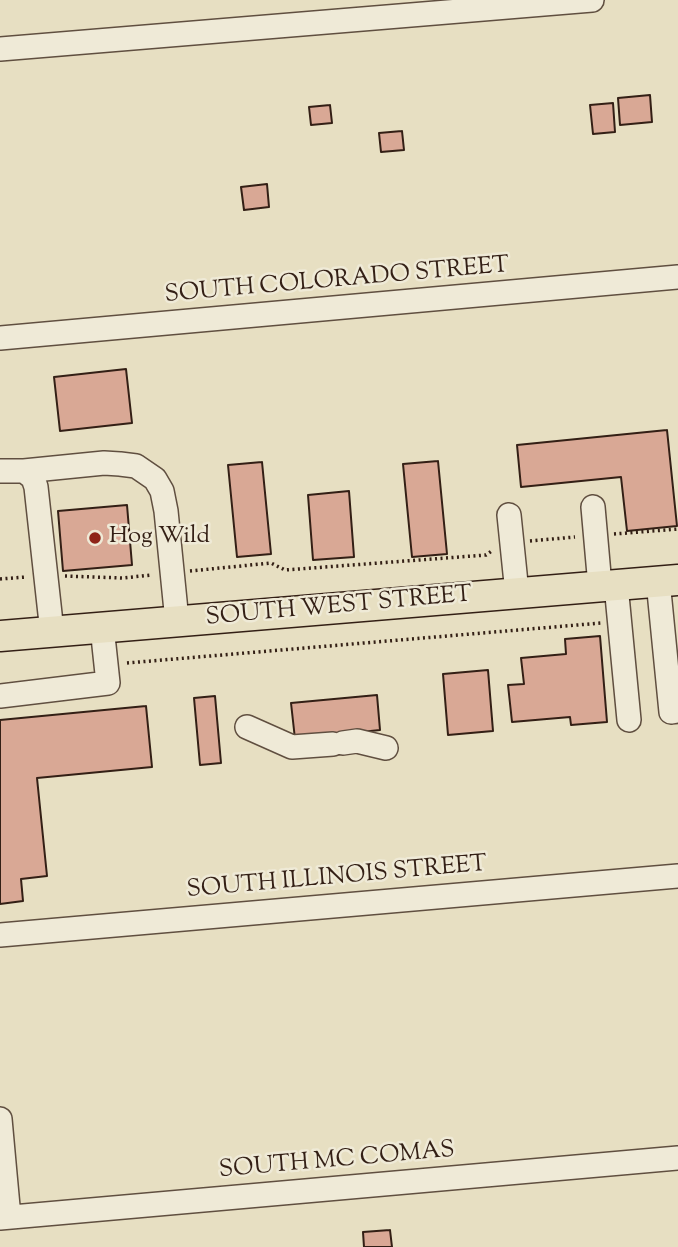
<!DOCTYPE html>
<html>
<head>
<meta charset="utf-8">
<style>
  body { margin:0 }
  canvas { display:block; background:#e7dfc2 }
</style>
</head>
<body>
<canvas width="678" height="1247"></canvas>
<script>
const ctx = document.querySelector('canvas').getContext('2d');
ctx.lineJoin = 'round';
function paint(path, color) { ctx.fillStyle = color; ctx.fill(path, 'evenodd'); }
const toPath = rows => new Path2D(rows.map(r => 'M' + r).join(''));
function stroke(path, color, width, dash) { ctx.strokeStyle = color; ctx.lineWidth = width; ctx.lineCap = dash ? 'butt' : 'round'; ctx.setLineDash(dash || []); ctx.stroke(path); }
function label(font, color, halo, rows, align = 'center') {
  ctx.font = font + ' "Sorts Mill Goudy",serif'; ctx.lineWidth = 5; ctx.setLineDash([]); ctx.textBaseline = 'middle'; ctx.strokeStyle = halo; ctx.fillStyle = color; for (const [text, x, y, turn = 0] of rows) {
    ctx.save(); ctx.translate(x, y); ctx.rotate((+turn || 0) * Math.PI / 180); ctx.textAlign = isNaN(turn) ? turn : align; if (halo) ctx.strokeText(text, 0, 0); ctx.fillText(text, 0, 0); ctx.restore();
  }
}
const building = toPath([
  [650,95,652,122,620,125,618,98,650,95],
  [613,103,615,132,593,134,590,105,613,103],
  [330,105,332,123,311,125,309,107,330,105],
  [402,131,404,150,381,152,379,133,402,131],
  [267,184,269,207,244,210,241,187,267,184],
  [126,369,132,423,60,431,54,377,126,369],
  [667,430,677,526,627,531,621,477,521,487,517,445,667,430],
  [438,461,447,554,412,557,403,464,438,461],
  [262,462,271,554,237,557,228,465,262,462],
  [349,491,354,557,313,560,308,495,349,491],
  [127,505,132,565,63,571,58,511,127,505],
  [600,636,607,722,571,725,570,717,512,722,508,685,524,684,521,658,566,654,565,639,600,636],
  [488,670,493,731,448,735,443,674,488,670],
  [377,695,380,730,295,739,291,703,377,695],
  [215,696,221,763,200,765,194,698,215,696],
  [146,706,152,767,37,778,47,876,21,879,23,901,0,904,0,720,146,706],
  [390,1230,392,1247,364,1247,363,1232,390,1230]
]);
const path = toPath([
  [614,534,678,529],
  [530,541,575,537],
  [190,571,271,563,285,570,486,555,493,550],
  [65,576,123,578,151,575],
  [0,579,26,577],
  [127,663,601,623]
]);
const minor = toPath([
  [0,49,592,0],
  [0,338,678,277],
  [0,471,24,471,33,478,36,487,52,632],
  [24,471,104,463,120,464,136,466,155,479,162,491,166,511,177,621],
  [593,507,600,586],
  [509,515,517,593],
  [658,581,671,712,678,711],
  [616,585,629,720],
  [0,696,108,683,102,627],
  [247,727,292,747,333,744],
  [343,743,357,741,386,748],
  [0,935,678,876],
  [0,1119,5,1174,0,1175],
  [5,1174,9,1217],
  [0,1218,678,1158]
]);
const major = toPath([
  [0,636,678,580]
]);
const markers = [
  [95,538,7,"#8f2418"]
];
const streetNames = [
  ["SOUTH COLORADO STREET",337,282,-5],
  ["SOUTH WEST STREET",339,608,-5],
  ["SOUTH ILLINOIS STREET",337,879,-5],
  ["SOUTH MC COMAS",337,1162,-5]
];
const poiNames = [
  ["Hog Wild",109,538]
];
paint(building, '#d9a895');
stroke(building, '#331f15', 2);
stroke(minor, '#604f40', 26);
stroke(major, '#331f15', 33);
stroke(path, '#331f15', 3.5, [2, 3.5]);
stroke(minor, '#efead7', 23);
stroke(major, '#e7dfc2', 30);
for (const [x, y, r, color] of markers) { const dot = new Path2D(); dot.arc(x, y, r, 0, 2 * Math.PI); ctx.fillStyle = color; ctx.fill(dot); stroke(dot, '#efead7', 2.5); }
label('24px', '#331f15', '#efead7', streetNames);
label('24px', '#331f15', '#efead7', poiNames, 'left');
</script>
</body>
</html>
